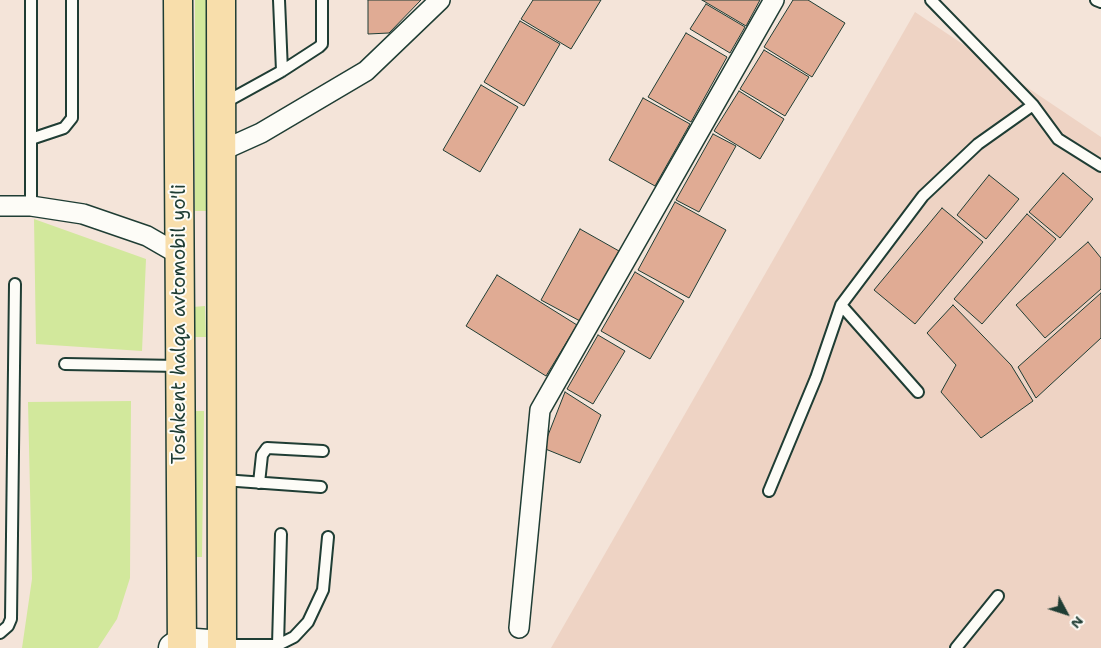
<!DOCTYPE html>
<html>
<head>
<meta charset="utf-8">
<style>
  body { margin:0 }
  #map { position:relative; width:1101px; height:648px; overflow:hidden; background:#f4e4d9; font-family:"Shantell Sans",sans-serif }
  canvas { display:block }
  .north { position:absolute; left:1041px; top:588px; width:50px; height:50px; -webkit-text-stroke:4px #fdfcf7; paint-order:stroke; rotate:130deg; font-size:14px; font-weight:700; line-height:20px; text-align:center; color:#1f3d34 }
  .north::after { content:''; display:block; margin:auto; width:18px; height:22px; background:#1f3d34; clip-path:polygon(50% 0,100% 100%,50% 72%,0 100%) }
</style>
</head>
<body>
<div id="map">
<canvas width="1101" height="648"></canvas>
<div class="north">N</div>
</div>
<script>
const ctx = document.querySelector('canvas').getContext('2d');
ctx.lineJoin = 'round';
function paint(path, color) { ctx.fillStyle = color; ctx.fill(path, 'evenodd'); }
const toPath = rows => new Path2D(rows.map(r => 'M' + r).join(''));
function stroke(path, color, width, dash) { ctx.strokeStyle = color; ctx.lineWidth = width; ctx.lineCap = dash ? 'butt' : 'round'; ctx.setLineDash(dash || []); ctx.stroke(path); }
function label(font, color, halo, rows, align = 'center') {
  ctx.font = font + ' "Shantell Sans",sans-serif'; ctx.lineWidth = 4; ctx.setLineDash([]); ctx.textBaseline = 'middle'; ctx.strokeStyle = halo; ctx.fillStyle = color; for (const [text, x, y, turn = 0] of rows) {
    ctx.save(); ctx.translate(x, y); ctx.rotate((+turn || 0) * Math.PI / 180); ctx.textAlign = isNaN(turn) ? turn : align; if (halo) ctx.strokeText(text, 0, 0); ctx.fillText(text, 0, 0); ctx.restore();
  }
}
const built = toPath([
  [915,12,1101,137,1101,648,551,648]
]);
const green = toPath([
  [195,0,207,0,208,211,195,211],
  [34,219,146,259,142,351,36,344],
  [205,306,206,337,193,337,193,307],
  [131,401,130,578,117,619,98,648,22,648,32,579,28,402],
  [191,411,204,411,202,557,189,557]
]);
const building = toPath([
  [368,0,421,0,389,33,368,34,368,0],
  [533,0,601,0,571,49,521,19,533,0],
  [702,0,760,0,746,26,702,0],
  [793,0,808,0,845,23,812,77,764,47,793,0],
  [706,4,745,27,730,53,690,29,706,4],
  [520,21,560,44,524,106,484,82,520,21],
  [686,33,727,57,691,122,648,97,686,33],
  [764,50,809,77,785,116,740,89,764,50],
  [481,85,518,107,480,172,443,150,481,85],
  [739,91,784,119,760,159,714,131,739,91],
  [643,98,690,124,655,186,609,160,643,98],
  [713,134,736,146,699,212,676,200,713,134],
  [1063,173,1093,199,1060,238,1029,212,1063,173],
  [989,175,1019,199,986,239,957,215,989,175],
  [675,202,726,230,689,298,638,270,675,202],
  [942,208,983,242,915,324,874,290,942,208],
  [1027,214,1056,239,982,324,954,299,1027,214],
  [580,229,619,251,580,321,541,300,580,229],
  [1088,242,1101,258,1101,289,1045,338,1016,305,1088,242],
  [635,272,684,301,650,359,601,331,635,272],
  [497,275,577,325,546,376,466,326,497,275],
  [1101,293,1101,338,1036,398,1018,367,1101,293],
  [953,305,1011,365,1033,401,981,438,941,392,956,365,927,333,953,305],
  [598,335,625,351,593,404,567,389,598,335],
  [565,392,601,415,580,463,543,448,565,392]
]);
const lane = toPath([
  [31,0,31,206],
  [279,0,282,71],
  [931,0,1033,105,1058,139,1101,166],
  [1096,0,1101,2],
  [224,103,282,71,319,47,322,44,322,0],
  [31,139,64,128,72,118,72,0],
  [841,305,918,392],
  [65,364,179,366],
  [223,480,321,487],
  [259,483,262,455,267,448,323,451],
  [769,491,816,378,841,305,923,196,978,144,1033,105],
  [0,633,8,626,11,619,15,284],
  [223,645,278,645,281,534],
  [278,645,294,637,308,622,323,590,328,537],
  [956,648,998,596]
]);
const street = toPath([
  [221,151,261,133,366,71,440,0],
  [0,206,31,206,83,214,147,236,180,255],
  [519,628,540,410,774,0]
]);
const secondary = toPath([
  [173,648,182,642,222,645]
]);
const highway = toPath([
  [178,0,182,648],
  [221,0,222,648]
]);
const streetNames = [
  ["Toshkent halqa avtomobil yo'li",180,324,-90]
];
paint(built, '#eed3c4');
paint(green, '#d2e89c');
paint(building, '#e0ab94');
stroke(building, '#1f3d34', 1);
stroke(lane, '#1f3d34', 14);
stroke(street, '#1f3d34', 22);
stroke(secondary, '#1f3d34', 31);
stroke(highway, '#1f3d34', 31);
stroke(lane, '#fdfcf7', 10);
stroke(street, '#fdfcf7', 19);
stroke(secondary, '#fdfcf7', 28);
stroke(highway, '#f8deab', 28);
label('19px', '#1f3d34', '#fdfcf7', streetNames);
</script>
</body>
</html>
